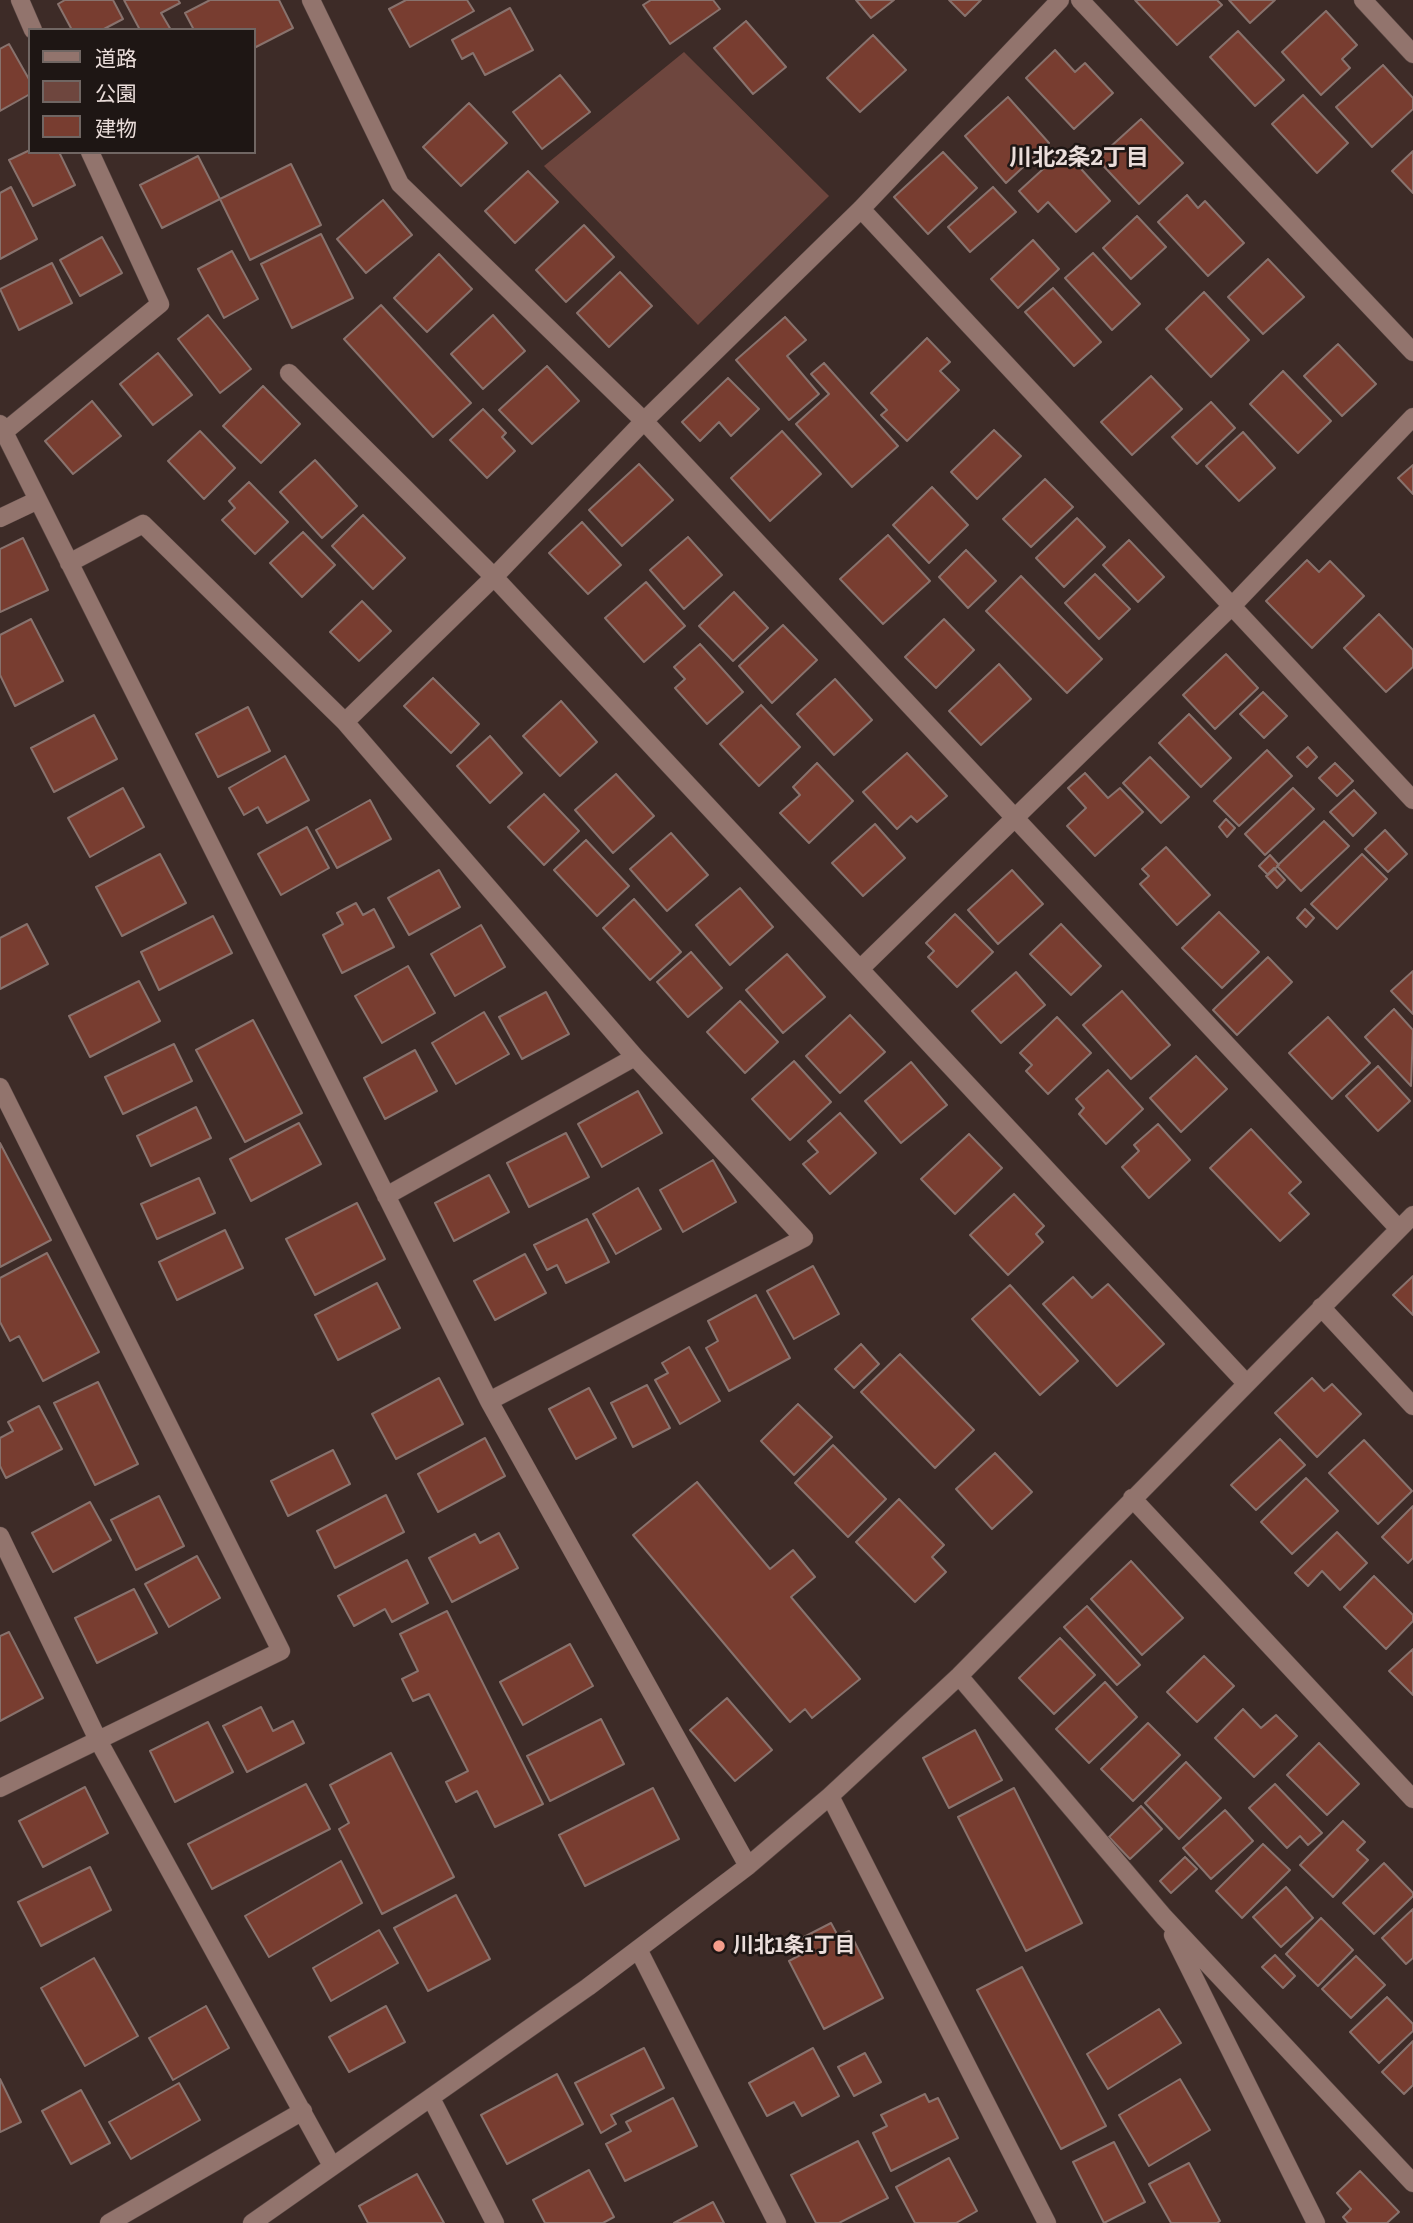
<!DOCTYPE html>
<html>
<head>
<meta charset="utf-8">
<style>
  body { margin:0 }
  #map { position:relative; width:1413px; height:2223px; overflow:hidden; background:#3d2b27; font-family:Literata,"Noto Sans JP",serif }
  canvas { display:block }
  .legend { position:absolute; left:28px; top:28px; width:228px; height:126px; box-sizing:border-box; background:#1e1614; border:2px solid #706663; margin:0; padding:9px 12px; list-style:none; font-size:21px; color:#eaddda }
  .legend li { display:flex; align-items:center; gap:14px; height:35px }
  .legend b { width:35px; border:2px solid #706663 }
</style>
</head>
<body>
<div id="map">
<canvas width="1413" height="2223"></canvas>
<ul class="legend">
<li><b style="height:9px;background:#92746d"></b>道路</li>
<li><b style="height:19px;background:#6e463e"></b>公園</li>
<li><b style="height:19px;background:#783d30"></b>建物</li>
</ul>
</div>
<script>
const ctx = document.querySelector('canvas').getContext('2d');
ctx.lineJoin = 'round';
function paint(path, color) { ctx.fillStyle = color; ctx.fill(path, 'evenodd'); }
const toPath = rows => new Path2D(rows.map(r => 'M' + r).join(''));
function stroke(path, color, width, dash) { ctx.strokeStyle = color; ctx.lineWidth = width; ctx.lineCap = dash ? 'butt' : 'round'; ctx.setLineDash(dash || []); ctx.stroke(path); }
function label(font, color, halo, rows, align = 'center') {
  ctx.font = font + ' Literata,"Noto Sans JP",serif'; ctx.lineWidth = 5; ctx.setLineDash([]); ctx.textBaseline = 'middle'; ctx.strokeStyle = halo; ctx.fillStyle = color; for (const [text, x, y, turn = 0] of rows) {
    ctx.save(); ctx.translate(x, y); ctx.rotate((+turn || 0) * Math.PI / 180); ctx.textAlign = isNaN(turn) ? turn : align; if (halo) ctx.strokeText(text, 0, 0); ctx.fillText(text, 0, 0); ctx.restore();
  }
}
const green = toPath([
  [684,52,829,196,698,325,544,166]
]);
const building = toPath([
  [65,0,113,0,123,19,102,30,72,30,58,4,65,0],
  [124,0,178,0,180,3,161,13,171,30,140,30,124,0],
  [210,0,279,0,293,28,254,48,254,30,194,30,185,13,210,0],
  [406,0,467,0,474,11,410,47,389,9,406,0],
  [651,0,713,0,720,9,670,44,643,5,651,0],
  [856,0,894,0,871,18,856,0],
  [949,0,981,0,965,16,949,0],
  [1135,0,1217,0,1222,5,1177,45,1135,0],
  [1229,0,1275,0,1250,23,1229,0],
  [510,8,533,50,485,75,473,53,462,59,452,40,510,8],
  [1326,11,1357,45,1342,59,1350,68,1321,95,1282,52,1326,11],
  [746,21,786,67,753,94,714,48,746,21],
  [1238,31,1284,80,1255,106,1210,57,1238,31],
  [873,35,906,70,860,112,827,78,873,35],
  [9,44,30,81,30,94,0,111,0,49,9,44],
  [1055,50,1075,72,1085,63,1113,93,1074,129,1026,78,1055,50],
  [1383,65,1413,98,1413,109,1372,147,1336,107,1383,65],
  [560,75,590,112,542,149,513,112,560,75],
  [1303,95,1348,143,1317,173,1272,124,1303,95],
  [1008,97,1049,143,1006,183,965,136,1008,97],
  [469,103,507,143,461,186,423,147,469,103],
  [1141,119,1183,163,1139,204,1097,159,1141,119],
  [30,150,30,152,59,152,75,185,33,206,9,160,30,150],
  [1064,150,1110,201,1076,232,1048,202,1038,212,1019,191,1064,150],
  [1413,151,1413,193,1392,171,1413,151],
  [943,152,977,188,928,234,894,197,943,152],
  [198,156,220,199,162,228,140,185,198,156],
  [291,164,321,225,250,260,220,199,291,164],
  [528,171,558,202,515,243,485,211,528,171],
  [11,187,37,239,0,259,0,193,11,187],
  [993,187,1016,212,970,252,948,227,993,187],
  [1187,195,1198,208,1205,201,1244,243,1208,276,1158,222,1187,195],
  [383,200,412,235,366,273,337,239,383,200],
  [1137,216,1166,247,1131,279,1103,248,1137,216],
  [584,225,614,257,566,302,536,270,584,225],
  [321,234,353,298,292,328,261,264,321,234],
  [102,237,122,273,80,296,60,260,102,237],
  [1033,240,1059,269,1018,308,991,279,1033,240],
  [232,251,258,299,224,318,198,269,232,251],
  [1093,253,1140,304,1112,330,1065,278,1093,253],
  [439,254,472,289,427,332,394,298,439,254],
  [1268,259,1304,297,1263,334,1228,297,1268,259],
  [52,263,72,303,19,330,0,289,52,263],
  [620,272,652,306,609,347,577,313,620,272],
  [1053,288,1101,342,1074,366,1025,312,1053,288],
  [1204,292,1249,340,1211,377,1166,329,1204,292],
  [381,305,471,403,433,437,344,339,381,305],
  [208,315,251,369,220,393,178,339,208,315],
  [493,315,525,351,483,389,451,354,493,315],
  [785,317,806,340,787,356,819,394,789,420,736,360,785,317],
  [927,338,950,362,940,371,959,390,907,441,881,415,887,410,871,393,927,338],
  [1338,344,1376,384,1342,416,1304,376,1338,344],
  [158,353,192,395,153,425,120,384,158,353],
  [824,363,898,446,852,487,796,424,829,394,811,374,824,363],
  [547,366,579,401,532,444,499,410,547,366],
  [1283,371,1331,421,1298,453,1250,404,1283,371],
  [1151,376,1182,409,1132,455,1101,422,1151,376],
  [728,378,759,409,731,436,719,422,700,441,682,422,728,378],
  [263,386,300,424,261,463,223,426,263,386],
  [92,401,121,436,73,474,45,441,92,401],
  [1211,402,1235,428,1197,464,1172,437,1211,402],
  [483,409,506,433,502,437,515,451,487,478,450,440,483,409],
  [994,430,1021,456,977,499,951,472,994,430],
  [200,431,235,468,204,499,168,461,200,431],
  [782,431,821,474,770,521,731,478,782,431],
  [1243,432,1275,468,1239,501,1206,466,1243,432],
  [315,460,357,506,322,538,280,492,315,460],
  [639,464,673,500,622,546,589,510,639,464],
  [1413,465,1413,494,1398,478,1413,465],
  [1045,479,1073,507,1031,547,1003,519,1045,479],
  [249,482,288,522,255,554,222,520,235,508,229,501,249,482],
  [932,487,968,525,929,563,893,525,932,487],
  [363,515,405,558,373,589,332,546,363,515],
  [1077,518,1105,547,1064,587,1036,558,1077,518],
  [582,522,621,565,588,594,549,553,582,522],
  [303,532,335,565,302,597,270,563,303,532],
  [888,535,930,581,883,624,840,579,888,535],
  [688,537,722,575,684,609,650,570,688,537],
  [23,538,48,590,0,612,0,549,23,538],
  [1129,540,1164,577,1138,602,1103,565,1129,540],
  [966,550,996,581,968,608,939,577,966,550],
  [1307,560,1319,572,1330,561,1364,596,1312,648,1266,601,1307,560],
  [1095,574,1130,609,1099,639,1065,603,1095,574],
  [1021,576,1102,659,1067,693,986,611,1021,576],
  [646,582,685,626,644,662,605,618,646,582],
  [734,592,768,628,733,661,699,626,734,592],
  [362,601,391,631,359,661,330,632,362,601],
  [1379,614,1413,650,1413,667,1386,692,1344,648,1379,614],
  [31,619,63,681,15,706,0,675,0,635,31,619],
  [944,619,974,650,936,688,905,657,944,619],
  [783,625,817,660,772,703,739,666,783,625],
  [700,644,743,692,707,724,675,688,685,679,674,667,700,644],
  [1226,654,1258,688,1215,729,1183,695,1226,654],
  [999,664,1031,699,981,745,949,711,999,664],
  [433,678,479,724,451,753,404,706,433,678],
  [835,679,872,720,834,755,797,714,835,679],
  [1263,692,1287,716,1264,738,1240,714,1263,692],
  [561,701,597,742,560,776,523,736,561,701],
  [761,705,800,747,759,786,720,744,761,705],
  [248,707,270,751,218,777,196,734,248,707],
  [1189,714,1231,758,1201,787,1159,743,1189,714],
  [94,715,117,759,54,792,31,748,94,715],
  [490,736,522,773,490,803,457,766,490,736],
  [1308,747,1317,757,1307,767,1297,757,1308,747],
  [1267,750,1292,776,1239,826,1214,801,1267,750],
  [907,753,947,796,917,822,911,816,897,829,863,792,907,753],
  [285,756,309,800,267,823,258,807,244,815,229,788,285,756],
  [1150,757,1189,797,1161,823,1123,783,1150,757],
  [817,763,853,801,809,843,780,813,800,795,793,787,817,763],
  [1335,763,1353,781,1337,796,1319,778,1335,763],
  [1085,773,1108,798,1120,788,1143,812,1095,856,1067,826,1086,808,1068,788,1085,773],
  [616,774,654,816,613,853,575,810,616,774],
  [123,788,144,827,90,857,68,818,123,788],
  [1293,788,1314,809,1265,855,1245,834,1293,788],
  [1354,790,1376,813,1353,836,1330,812,1354,790],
  [544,794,579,831,544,865,508,827,544,794],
  [370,800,391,839,337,868,316,830,370,800],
  [1226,819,1235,828,1227,837,1219,827,1226,819],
  [1324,821,1349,846,1301,891,1277,866,1324,821],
  [875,824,905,858,863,896,832,863,875,824],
  [307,827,329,868,281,895,258,854,307,827],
  [1385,830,1407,854,1388,872,1365,849,1385,830],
  [671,833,708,875,667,911,630,869,671,833],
  [586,840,629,886,597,916,554,870,586,840],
  [1166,847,1210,895,1177,925,1140,884,1149,876,1142,869,1166,847],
  [160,854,186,903,122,936,96,887,160,854],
  [1362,854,1387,879,1337,929,1311,904,1362,854],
  [1270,855,1279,865,1268,875,1259,866,1270,855],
  [1274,868,1285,880,1277,888,1266,876,1274,868],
  [439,870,460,907,409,935,388,898,439,870],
  [1012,870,1043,904,998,944,968,910,1012,870],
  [740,888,773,927,730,965,696,925,740,888],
  [634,899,681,952,650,980,603,928,634,899],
  [356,903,363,915,374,909,394,947,342,973,323,935,343,924,337,913,356,903],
  [1305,909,1314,918,1306,927,1297,918,1305,909],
  [1219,912,1259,952,1222,988,1182,948,1219,912],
  [955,914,993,952,957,987,928,957,934,951,926,943,955,914],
  [213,916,232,953,159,990,141,952,213,916],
  [27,924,48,964,0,989,0,938,27,924],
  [1061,924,1101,966,1071,995,1030,954,1061,924],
  [481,925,505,967,455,996,431,954,481,925],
  [691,952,722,988,688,1017,657,982,691,952],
  [787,954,825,997,783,1033,746,990,787,954],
  [1268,957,1292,982,1237,1035,1213,1010,1268,957],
  [408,966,435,1013,382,1043,355,996,408,966],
  [1413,971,1413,1014,1391,991,1413,971],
  [1016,972,1045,1005,1001,1043,972,1011,1016,972],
  [139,981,160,1021,90,1057,69,1016,139,981],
  [1122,991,1170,1045,1131,1079,1083,1025,1122,991],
  [546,992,569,1034,522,1059,499,1017,546,992],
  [740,1001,778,1042,745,1073,707,1032,740,1001],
  [1394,1009,1413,1030,1411,1086,1365,1037,1394,1009],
  [484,1012,509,1054,456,1084,432,1043,484,1012],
  [850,1015,885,1052,840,1093,806,1056,850,1015],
  [1057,1017,1091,1053,1048,1094,1026,1071,1032,1065,1020,1053,1057,1017],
  [1328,1017,1370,1063,1332,1099,1289,1053,1328,1017],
  [253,1020,302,1113,245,1142,196,1050,253,1020],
  [174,1044,192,1081,123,1114,105,1077,174,1044],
  [415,1050,437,1091,385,1119,364,1078,415,1050],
  [1196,1056,1227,1089,1181,1132,1150,1098,1196,1056],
  [794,1061,831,1102,790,1140,752,1099,794,1061],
  [911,1062,947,1105,901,1143,865,1101,911,1062],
  [1378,1066,1410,1101,1378,1131,1346,1096,1378,1066],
  [1108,1070,1143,1109,1106,1144,1079,1114,1084,1108,1076,1099,1108,1070],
  [638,1091,662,1133,602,1167,578,1124,638,1091],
  [196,1107,211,1138,151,1166,137,1136,196,1107],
  [840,1113,876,1153,830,1194,803,1164,818,1152,808,1141,840,1113],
  [299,1123,321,1164,251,1201,230,1159,299,1123],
  [1158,1124,1190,1160,1149,1198,1122,1167,1139,1151,1134,1145,1158,1124],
  [1251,1129,1301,1182,1289,1193,1309,1214,1280,1241,1210,1168,1251,1129],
  [566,1133,589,1177,529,1207,507,1163,566,1133],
  [969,1134,1002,1168,955,1214,921,1179,969,1134],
  [0,1143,51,1240,0,1267,0,1143],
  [713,1160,736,1202,683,1232,660,1190,713,1160],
  [489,1175,509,1212,454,1241,435,1203,489,1175],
  [199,1178,215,1213,157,1239,141,1204,199,1178],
  [638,1188,661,1229,616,1254,593,1214,638,1188],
  [1014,1194,1044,1226,1036,1234,1043,1242,1008,1275,970,1235,1014,1194],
  [357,1203,385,1259,315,1295,286,1239,357,1203],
  [587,1219,609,1262,566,1283,557,1265,547,1270,534,1245,587,1219],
  [225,1230,243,1268,177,1300,159,1262,225,1230],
  [47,1253,99,1352,43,1381,19,1336,10,1341,0,1322,0,1278,47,1253],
  [525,1254,546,1293,495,1320,474,1281,525,1254],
  [813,1266,839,1314,794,1339,767,1291,813,1266],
  [1413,1276,1413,1315,1393,1295,1413,1276],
  [1073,1277,1092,1298,1108,1284,1164,1344,1117,1386,1043,1304,1073,1277],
  [377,1283,400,1328,338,1360,315,1315,377,1283],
  [1010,1285,1078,1361,1040,1395,972,1319,1010,1285],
  [756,1295,790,1358,729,1391,706,1348,718,1341,708,1321,756,1295],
  [861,1344,879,1364,854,1388,835,1369,861,1344],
  [689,1347,720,1401,680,1424,655,1380,668,1373,662,1363,689,1347],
  [900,1354,974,1430,935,1468,861,1392,900,1354],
  [439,1378,463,1424,396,1459,372,1414,439,1378],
  [1312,1378,1324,1391,1332,1384,1361,1414,1317,1457,1275,1413,1312,1378],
  [98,1382,138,1464,95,1485,54,1403,98,1382],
  [647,1385,670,1428,633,1447,611,1403,647,1385],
  [589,1388,616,1438,576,1459,549,1409,589,1388],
  [798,1404,832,1437,794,1475,761,1441,798,1404],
  [39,1406,62,1449,6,1478,0,1466,0,1438,13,1431,8,1422,39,1406],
  [485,1438,505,1476,438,1512,418,1474,485,1438],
  [1280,1439,1305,1465,1256,1510,1231,1485,1280,1439],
  [1364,1440,1412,1491,1378,1524,1329,1473,1364,1440],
  [833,1445,886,1499,848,1537,795,1483,833,1445],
  [333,1450,350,1484,288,1516,271,1481,333,1450],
  [995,1453,1032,1492,992,1529,956,1489,995,1453],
  [1306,1478,1338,1511,1292,1554,1261,1522,1306,1478],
  [697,1482,770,1569,793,1550,815,1577,791,1597,860,1679,812,1718,805,1709,790,1722,633,1535,697,1482],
  [386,1495,404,1532,335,1568,317,1531,386,1495],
  [159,1496,184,1546,136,1570,111,1520,159,1496],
  [899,1499,944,1545,932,1557,946,1572,915,1602,856,1542,899,1499],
  [90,1502,111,1540,53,1572,32,1533,90,1502],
  [1413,1506,1413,1558,1408,1563,1382,1537,1413,1506],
  [1337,1532,1367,1563,1340,1590,1322,1571,1308,1586,1295,1573,1337,1532],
  [499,1533,518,1568,452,1602,429,1558,475,1534,480,1543,499,1533],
  [197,1556,220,1598,169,1627,145,1584,197,1556],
  [407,1560,428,1603,392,1622,385,1609,354,1626,338,1596,407,1560],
  [1131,1561,1183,1618,1142,1655,1091,1599,1131,1561],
  [1374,1576,1413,1615,1413,1621,1386,1649,1344,1607,1374,1576],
  [134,1589,157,1633,97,1663,75,1618,134,1589],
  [1087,1606,1140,1665,1117,1685,1064,1627,1087,1606],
  [447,1611,543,1804,495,1827,477,1791,456,1802,446,1782,468,1771,429,1694,413,1701,402,1679,418,1671,400,1634,447,1611],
  [9,1632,43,1698,0,1721,0,1636,9,1632],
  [1060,1638,1095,1675,1054,1714,1019,1678,1060,1638],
  [570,1644,593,1686,523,1725,500,1682,570,1644],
  [1413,1649,1413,1695,1389,1671,1413,1649],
  [1204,1656,1234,1686,1197,1722,1167,1692,1204,1656],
  [1105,1682,1137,1717,1089,1763,1056,1729,1105,1682],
  [727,1698,772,1750,735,1781,690,1730,727,1698],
  [261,1707,273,1731,293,1721,304,1743,247,1772,223,1726,261,1707],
  [1243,1709,1261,1728,1276,1715,1297,1736,1254,1777,1215,1738,1243,1709],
  [601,1719,624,1764,550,1801,527,1756,601,1719],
  [208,1722,233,1772,175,1802,150,1751,208,1722],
  [1148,1723,1180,1755,1133,1801,1101,1769,1148,1723],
  [975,1730,1002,1780,949,1808,923,1758,975,1730],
  [1319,1743,1359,1784,1327,1815,1287,1775,1319,1743],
  [391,1753,454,1877,382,1914,339,1829,349,1823,330,1785,391,1753],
  [1186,1762,1221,1798,1179,1839,1145,1803,1186,1762],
  [306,1784,330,1829,212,1889,188,1844,306,1784],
  [1275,1784,1322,1833,1308,1845,1300,1836,1287,1848,1249,1808,1275,1784],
  [85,1787,108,1833,43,1867,19,1821,85,1787],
  [653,1788,679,1839,585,1886,559,1835,653,1788],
  [1014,1788,1082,1923,1026,1951,958,1817,1014,1788],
  [1141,1806,1162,1829,1130,1859,1109,1837,1141,1806],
  [1225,1810,1253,1841,1211,1879,1183,1848,1225,1810],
  [1343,1821,1365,1842,1357,1850,1368,1860,1333,1897,1300,1865,1343,1821],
  [1263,1844,1290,1870,1242,1918,1216,1891,1263,1844],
  [1185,1857,1197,1869,1171,1893,1160,1881,1185,1857],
  [341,1861,362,1903,269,1957,245,1916,341,1861],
  [1384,1863,1413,1893,1413,1896,1374,1934,1343,1903,1384,1863],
  [90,1867,111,1910,41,1946,18,1902,90,1867],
  [1286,1887,1313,1918,1281,1947,1253,1917,1286,1887],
  [456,1895,490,1959,428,1991,394,1928,456,1895],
  [1413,1909,1413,1958,1406,1964,1382,1938,1413,1909],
  [1321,1918,1353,1950,1318,1986,1286,1954,1321,1918],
  [831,1923,838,1936,849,1931,883,1998,824,2029,789,1961,804,1953,798,1940,831,1923],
  [379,1930,398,1963,331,2001,313,1968,379,1930],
  [1275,1955,1295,1976,1283,1988,1262,1967,1275,1955],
  [1356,1956,1385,1985,1351,2018,1322,1989,1356,1956],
  [94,1958,138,2036,85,2066,41,1988,94,1958],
  [1022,1967,1106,2126,1061,2149,977,1990,1022,1967],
  [1387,1997,1413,2024,1413,2031,1379,2063,1350,2032,1387,1997],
  [206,2006,229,2048,173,2080,149,2038,206,2006],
  [386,2006,405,2042,349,2072,329,2037,386,2006],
  [1159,2009,1181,2043,1108,2089,1087,2054,1159,2009],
  [1413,2041,1413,2085,1404,2094,1382,2072,1413,2041],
  [644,2048,664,2088,611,2115,616,2124,601,2133,575,2083,644,2048],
  [813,2048,839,2096,802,2116,794,2102,767,2116,749,2083,813,2048],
  [865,2053,881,2082,854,2096,838,2067,865,2053],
  [557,2074,583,2124,507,2164,481,2115,557,2074],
  [0,2079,21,2122,0,2132,0,2079],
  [1180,2079,1210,2130,1149,2166,1119,2115,1180,2079],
  [179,2083,200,2120,131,2159,109,2122,179,2083],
  [81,2090,110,2143,71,2164,42,2111,81,2090],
  [925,2094,929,2102,938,2098,958,2138,891,2171,873,2133,887,2126,881,2115,925,2094],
  [673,2098,697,2146,625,2181,606,2144,631,2131,626,2122,673,2098],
  [858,2141,888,2198,839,2223,816,2223,791,2175,858,2141],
  [1114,2142,1145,2202,1104,2223,1073,2162,1114,2142],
  [949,2158,977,2211,956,2223,915,2223,896,2187,949,2158],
  [1189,2163,1220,2221,1217,2223,1171,2223,1149,2184,1189,2163],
  [589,2170,614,2217,603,2223,545,2223,533,2200,589,2170],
  [1360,2171,1399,2212,1387,2223,1348,2223,1343,2217,1351,2209,1337,2193,1360,2171],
  [417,2174,444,2223,368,2223,359,2206,417,2174],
  [713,2202,724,2223,674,2223,713,2202]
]);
const minor = toPath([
  [20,0,33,30],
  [311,0,400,184,644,421,1399,1229],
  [1080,0,1413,352],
  [1363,0,1413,54],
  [861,209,1413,800],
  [289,373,494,577,1246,1383],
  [0,424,489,1401,748,1866],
  [4,432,160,304,90,152],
  [0,518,38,500],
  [69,563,143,524,345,722,635,1057,804,1238,489,1401],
  [345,722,494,577,644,421,861,209,1060,0],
  [860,969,1232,606,1413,417],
  [0,1087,281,1651,0,1788],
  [386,1196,635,1057],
  [1321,1307,1413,1406],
  [1132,1498,1413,1799],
  [0,1536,98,1740,332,2166],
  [959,1676,1164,1917,1413,2183],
  [830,1796,1047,2223],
  [1173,1935,1316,2223],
  [638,1949,777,2223],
  [431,2098,495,2223],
  [109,2223,303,2111],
  [252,2223,588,1987,748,1866,830,1796,959,1676,1413,1215]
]);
const markers = [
  [719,1946,7,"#f49d8b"]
];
const poiNames = [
  ["川北1条1丁目",733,1946]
];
const neighbourhoodNames = [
  ["川北2条2丁目",1079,158]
];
paint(green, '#6e463e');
paint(building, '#783d30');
stroke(building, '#88726d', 2);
stroke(minor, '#594744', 19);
stroke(minor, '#92746d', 18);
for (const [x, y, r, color] of markers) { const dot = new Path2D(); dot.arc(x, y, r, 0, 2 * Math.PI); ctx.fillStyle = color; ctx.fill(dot); stroke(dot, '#1e1614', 2.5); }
label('bold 21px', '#eaddda', '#1e1614', poiNames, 'left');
label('bold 23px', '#eaddda', '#1e1614', neighbourhoodNames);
</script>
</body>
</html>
